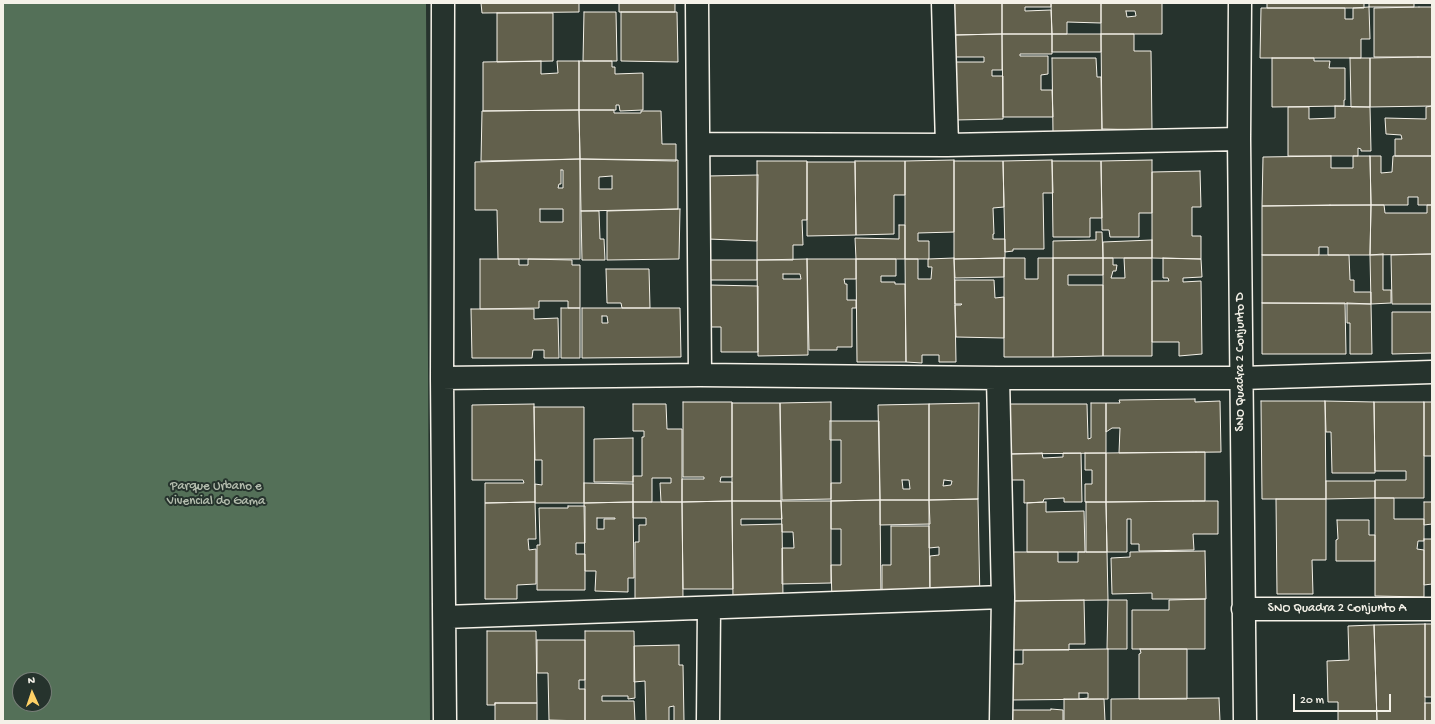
<!DOCTYPE html>
<html>
<head>
<meta charset="utf-8">
<style>
  body { margin:0 }
  #map { position:relative; width:1435px; height:724px; overflow:hidden; background:#26332d; font-family:"Gochi Hand",sans-serif }
  canvas { display:block }
  .frame { position:absolute; inset:0; border:4px solid #f4f1e8; pointer-events:none }
  .north { position:absolute; left:12px; top:672px; width:40px; height:40px; box-sizing:border-box; background:#26332d; border:1px solid #787f78; border-radius:50%; rotate:357deg; font-size:11px; font-weight:700; line-height:16px; text-align:center; color:#f4f1e8 }
  .north::after { content:''; display:block; margin:auto; width:14px; height:18px; background:#ffd166; clip-path:polygon(50% 0,100% 100%,50% 72%,0 100%) }
  .scale { position:absolute; left:1293px; top:694px; width:98px; height:18px; box-sizing:border-box; border:2px solid #f4f1e8; border-top:0; padding-left:5px; font-size:12px; line-height:14px; white-space:nowrap; color:#f4f1e8; -webkit-text-stroke:3px #26332d; paint-order:stroke }
</style>
</head>
<body>
<div id="map">
<canvas width="1435" height="724"></canvas>
<div class="frame"></div>
<div class="north">N</div>
<div class="scale">20 m</div>
</div>
<script>
const ctx = document.querySelector('canvas').getContext('2d');
ctx.lineJoin = 'round';
function paint(path, color) { ctx.fillStyle = color; ctx.fill(path, 'evenodd'); }
const toPath = rows => new Path2D(rows.map(r => 'M' + r).join(''));
function stroke(path, color, width, dash) { ctx.strokeStyle = color; ctx.lineWidth = width; ctx.lineCap = dash ? 'butt' : 'round'; ctx.setLineDash(dash || []); ctx.stroke(path); }
function label(font, color, halo, rows, align = 'center') {
  ctx.font = font + ' "Gochi Hand",sans-serif'; ctx.lineWidth = 4; ctx.setLineDash([]); ctx.textBaseline = 'middle'; ctx.strokeStyle = halo; ctx.fillStyle = color; for (const [text, x, y, turn = 0] of rows) {
    ctx.save(); ctx.translate(x, y); ctx.rotate((+turn || 0) * Math.PI / 180); ctx.textAlign = isNaN(turn) ? turn : align; if (halo) ctx.strokeText(text, 0, 0); ctx.fillText(text, 0, 0); ctx.restore();
  }
}
const green = toPath([
  [3,3,426,3,430,721,3,721],
  [20,680,44,680,44,704,20,704]
]);
const building = toPath([
  [481,3,579,3,579,12,482,13,481,3],
  [619,3,675,3,675,12,619,12,619,3],
  [951,3,1002,3,1002,34,954,35,951,3],
  [1002,3,1051,3,1051,7,1025,7,1025,11,1051,10,1052,34,1002,34,1002,3],
  [1051,3,1101,3,1101,23,1067,22,1067,34,1052,34,1051,3],
  [1101,3,1162,3,1162,34,1101,34,1101,3],
  [1126,11,1135,11,1136,16,1127,17,1126,11],
  [1267,3,1364,3,1364,8,1267,8,1267,3],
  [1369,3,1414,3,1414,7,1369,7,1369,3],
  [1369,7,1370,39,1361,39,1361,58,1260,58,1261,8,1345,8,1345,19,1353,19,1353,8,1369,7],
  [1419,7,1432,7,1432,57,1374,57,1374,8,1419,7],
  [584,12,616,12,617,61,583,61,584,12],
  [621,12,677,12,678,62,621,61,621,12],
  [497,13,553,13,553,61,497,62,497,13],
  [1002,34,1052,34,1052,54,1020,54,1020,56,1048,56,1048,74,1041,75,1041,90,1052,90,1053,117,1003,117,1002,34],
  [1002,34,1002,70,992,70,992,76,1003,76,1003,119,955,120,954,62,984,62,984,57,954,57,954,35,1002,34],
  [1052,34,1101,34,1101,52,1052,52,1052,34],
  [1101,34,1134,34,1134,51,1151,51,1152,130,1102,129,1101,34],
  [1418,57,1432,57,1432,106,1370,107,1370,58,1418,57],
  [1052,58,1096,58,1097,77,1101,77,1102,132,1053,133,1052,58],
  [1272,58,1314,58,1314,61,1330,61,1329,68,1345,68,1345,100,1344,100,1344,106,1272,107,1272,58],
  [1350,58,1370,58,1370,107,1351,107,1350,58],
  [541,61,541,74,558,73,557,61,579,61,579,110,483,111,483,62,541,61],
  [579,61,612,61,612,67,615,67,615,74,643,73,643,110,620,111,619,105,616,105,616,110,579,110,579,61],
  [1335,106,1370,107,1371,151,1361,151,1361,149,1358,148,1358,156,1288,156,1288,107,1309,107,1309,119,1335,118,1335,106],
  [1432,106,1432,156,1395,156,1395,139,1402,139,1401,135,1386,134,1385,118,1426,119,1426,107,1432,106],
  [579,110,580,159,481,161,482,111,579,110],
  [579,110,614,110,614,113,641,113,641,111,661,111,662,144,676,144,676,161,580,159,579,110],
  [1331,156,1331,168,1353,168,1353,156,1370,156,1371,205,1262,206,1263,157,1331,156],
  [1370,156,1381,156,1381,173,1392,172,1393,156,1432,156,1432,205,1418,205,1418,197,1408,197,1408,205,1371,205,1370,156],
  [580,159,678,160,678,209,581,211,580,159],
  [612,176,612,189,599,189,599,177,612,176],
  [580,159,580,259,498,259,497,210,475,210,475,162,580,159],
  [561,170,563,170,563,188,558,188,559,184,561,184,561,170],
  [540,209,563,209,563,222,540,222,540,209],
  [954,160,954,232,918,233,918,241,929,241,929,259,905,259,905,161,954,160],
  [1052,160,1053,193,1043,193,1044,249,1013,249,1013,251,1005,252,1003,161,1052,160],
  [1152,160,1152,213,1139,213,1139,237,1110,237,1109,230,1102,230,1101,161,1152,160],
  [757,161,807,161,807,220,802,220,803,245,793,245,793,260,757,260,757,161],
  [855,161,905,161,905,195,894,195,894,234,856,235,855,161],
  [954,161,1003,161,1004,207,993,208,994,234,993,234,993,239,1005,239,1005,258,954,259,954,161],
  [1052,161,1101,161,1102,218,1090,218,1090,237,1053,237,1052,161],
  [807,162,855,162,856,235,807,236,807,162],
  [1200,171,1201,207,1192,207,1192,236,1201,236,1201,259,1152,258,1152,172,1200,171],
  [758,175,757,241,708,239,708,176,758,175],
  [1330,205,1371,205,1370,255,1328,255,1328,247,1319,247,1319,255,1262,255,1262,206,1330,205],
  [1371,205,1384,205,1385,213,1427,213,1427,205,1432,205,1432,254,1370,255,1371,205],
  [680,209,679,259,607,260,607,211,680,209],
  [581,211,599,211,600,239,604,239,605,260,582,260,581,211],
  [899,225,905,225,905,259,856,259,855,238,899,239,899,225],
  [1096,232,1102,232,1103,258,1053,258,1053,241,1096,240,1096,232],
  [1152,240,1152,258,1103,258,1103,242,1152,240],
  [1383,254,1383,290,1391,290,1391,303,1371,304,1370,255,1383,254],
  [1432,254,1432,304,1392,304,1391,255,1432,254],
  [1262,255,1349,255,1350,280,1354,280,1354,292,1371,292,1371,304,1262,303,1262,255],
  [954,258,956,362,939,362,939,355,922,355,922,363,906,362,905,259,918,259,918,279,931,279,932,267,928,267,928,259,954,258],
  [1004,258,1025,258,1025,279,1038,279,1038,258,1053,258,1053,357,1004,357,1004,258],
  [1004,258,1004,277,955,278,954,259,1004,258],
  [1053,258,1103,258,1103,275,1068,275,1068,285,1103,285,1103,356,1053,357,1053,258],
  [1103,258,1113,258,1113,265,1117,265,1116,271,1113,271,1111,278,1125,278,1124,258,1152,258,1152,356,1103,356,1103,258],
  [1163,258,1201,259,1202,277,1183,278,1183,282,1201,281,1202,354,1179,356,1179,342,1152,342,1152,281,1169,281,1168,278,1163,278,1163,258],
  [480,259,519,259,519,265,528,265,528,259,572,260,572,265,580,265,580,308,568,308,568,301,539,301,539,308,480,309,480,259],
  [807,259,808,355,758,356,757,260,807,259],
  [783,274,800,274,801,279,783,279,783,274],
  [807,259,856,259,856,279,844,279,845,284,847,284,847,300,856,300,856,308,852,308,852,347,837,347,837,350,809,350,807,259],
  [856,259,896,259,896,276,881,276,881,282,895,282,895,284,905,284,906,362,857,362,856,259],
  [708,260,757,260,757,280,709,280,708,260],
  [606,269,649,269,650,308,622,308,621,303,607,303,606,269],
  [955,280,994,280,995,298,1004,297,1004,338,956,337,955,305,961,305,962,304,955,304,955,280],
  [709,285,758,286,758,352,721,352,721,327,710,327,709,285],
  [1262,303,1345,303,1346,354,1262,354,1262,303],
  [1347,303,1371,304,1372,354,1350,354,1350,323,1347,323,1347,303],
  [1432,304,1432,353,1392,354,1392,312,1432,312,1432,304],
  [561,308,580,308,580,358,561,358,561,308],
  [582,308,680,308,681,357,582,358,582,308],
  [602,316,607,316,608,323,602,323,602,316],
  [471,309,534,309,534,319,558,318,559,358,544,358,544,350,533,350,532,358,472,358,471,309],
  [1195,399,1195,402,1220,401,1221,452,1119,453,1120,428,1112,428,1106,432,1106,403,1120,403,1119,400,1195,399],
  [1261,401,1325,401,1326,499,1262,499,1261,401],
  [1325,401,1374,402,1375,473,1332,473,1331,432,1326,432,1325,401],
  [683,402,732,402,732,477,721,477,720,482,732,482,732,501,682,502,682,479,704,479,704,477,683,477,683,402],
  [831,402,831,499,782,500,780,403,831,402],
  [1374,402,1424,402,1424,498,1375,498,1375,480,1406,480,1406,471,1375,471,1374,402],
  [1424,402,1432,402,1432,456,1424,456,1424,402],
  [732,403,780,403,781,501,732,501,732,403],
  [979,403,978,499,929,500,929,404,979,403],
  [944,480,952,481,951,485,943,486,944,480],
  [1091,403,1106,403,1106,453,1009,454,1008,404,1087,404,1088,439,1091,438,1091,403],
  [534,404,535,502,485,503,485,483,524,483,523,480,472,480,472,405,534,404],
  [633,404,666,404,667,429,682,429,682,502,661,502,660,483,671,483,671,478,652,478,652,502,633,502,633,476,642,476,642,437,644,437,644,431,633,431,633,404],
  [929,404,929,500,880,500,878,405,929,404],
  [902,480,909,480,910,489,903,489,902,480],
  [534,407,584,407,584,503,535,503,535,484,542,485,542,460,535,460,534,407],
  [830,421,879,421,880,500,831,501,831,483,841,483,841,440,830,440,830,421],
  [633,438,633,482,594,482,594,439,633,438],
  [1196,452,1205,452,1205,501,1106,502,1106,453,1196,452],
  [1042,453,1043,458,1063,457,1063,453,1081,453,1082,502,1064,502,1064,498,1044,499,1043,502,1024,503,1024,480,1011,480,1010,454,1042,453],
  [1085,453,1106,453,1106,502,1085,502,1085,484,1092,484,1092,470,1085,470,1085,453],
  [1326,481,1375,481,1375,498,1326,499,1326,481],
  [584,483,633,484,633,502,584,503,584,483],
  [1375,498,1394,498,1394,519,1424,519,1424,541,1418,541,1417,549,1424,550,1424,597,1375,596,1375,498],
  [978,499,980,602,930,603,930,556,939,555,939,547,929,548,929,500,978,499],
  [1276,499,1326,499,1326,560,1312,560,1313,594,1277,594,1276,499],
  [880,500,929,500,930,524,880,525,880,500],
  [880,500,881,601,832,601,831,565,841,565,841,529,831,529,831,501,880,500],
  [732,501,781,501,782,519,741,519,741,525,782,524,783,599,733,602,732,501],
  [732,501,733,589,683,589,682,502,732,501],
  [781,501,831,501,831,583,782,584,782,548,794,548,793,532,782,532,781,501],
  [1193,501,1218,501,1218,534,1193,534,1194,550,1139,551,1139,544,1131,544,1131,519,1127,519,1127,552,1107,552,1106,502,1193,501],
  [535,502,536,539,528,539,529,550,536,549,536,584,517,585,517,599,485,599,485,503,535,502],
  [633,502,634,578,628,578,628,592,595,591,596,571,585,571,584,503,633,502],
  [597,518,615,518,615,519,604,519,604,529,597,529,597,518],
  [633,502,682,502,683,599,635,601,635,542,639,542,639,525,646,525,646,518,633,518,633,502],
  [1046,502,1046,512,1084,511,1085,552,1027,552,1027,503,1046,502],
  [1086,502,1106,502,1107,552,1086,552,1086,502],
  [1424,502,1432,502,1432,524,1424,525,1424,502],
  [568,506,585,506,585,543,576,543,576,554,585,554,585,590,537,590,537,545,540,545,539,508,568,508,568,506],
  [1337,520,1369,520,1369,535,1375,535,1375,561,1336,561,1336,540,1338,539,1337,520],
  [891,526,929,526,930,601,882,602,882,565,891,565,891,526],
  [1424,539,1432,539,1432,584,1424,585,1424,539],
  [1205,551,1206,599,1152,599,1152,593,1112,594,1111,558,1130,557,1130,552,1205,551],
  [1011,552,1058,552,1058,562,1078,562,1078,552,1107,552,1108,600,1011,601,1011,552],
  [1205,599,1205,649,1132,649,1132,610,1169,610,1169,600,1205,599],
  [1084,600,1085,644,1069,644,1069,650,1009,650,1011,601,1084,600],
  [1108,600,1127,600,1127,649,1107,649,1108,600],
  [1425,624,1425,721,1377,721,1374,625,1425,624],
  [1425,624,1432,624,1432,697,1425,697,1425,624],
  [1374,625,1377,721,1338,721,1338,702,1328,702,1327,661,1349,660,1348,626,1374,625],
  [487,631,536,631,537,703,495,703,495,705,487,705,487,631],
  [585,631,634,631,635,698,628,699,628,696,602,696,602,701,634,701,635,721,585,721,585,631],
  [537,640,585,640,585,680,579,680,579,689,585,689,585,721,549,720,548,673,537,673,537,640],
  [679,645,679,665,683,665,684,721,674,721,674,706,669,707,669,721,646,721,645,681,634,682,634,646,679,645],
  [1108,649,1108,699,1011,700,1009,664,1023,664,1023,650,1108,649],
  [1079,693,1088,693,1088,698,1079,699,1079,693],
  [1140,649,1187,649,1187,699,1139,699,1139,654,1141,653,1140,649],
  [1219,698,1220,721,1111,721,1111,699,1219,698],
  [1064,699,1104,699,1105,721,1064,721,1064,699],
  [495,703,537,703,537,721,495,721,495,703],
  [1425,703,1432,703,1432,721,1425,721,1425,703],
  [1051,709,1063,710,1063,721,1010,721,1010,710,1051,710,1051,709]
]);
const minor = toPath([
  [443,3,442,378,445,721],
  [697,3,700,375],
  [943,3,947,145],
  [1240,3,1239,139,1245,721],
  [699,144,947,145,1239,139],
  [442,378,700,375,998,378,1242,378,1432,372],
  [998,378,1003,597,1001,721],
  [1243,609,1432,609],
  [445,617,1003,597],
  [708,721,709,608]
]);
const streetNames = [
  ["SNO Quadra 2 Conjunto D",1241,362,-90],
  ["SNO Quadra 2 Conjunto A",1337,609]
];
const parkNames = [
  ["Parque Urbano e",216,487],
  ["Vivencial do Gama",216,502]
];
paint(green, '#547058');
paint(building, '#62604c');
stroke(building, '#f4f1e8', 1);
stroke(minor, '#f4f1e8', 25);
stroke(minor, '#26332d', 22);
label('13px', '#f4f1e8', '#26332d', streetNames);
label('13px', '#b4bdae', '#26332d', parkNames);
</script>
</body>
</html>
